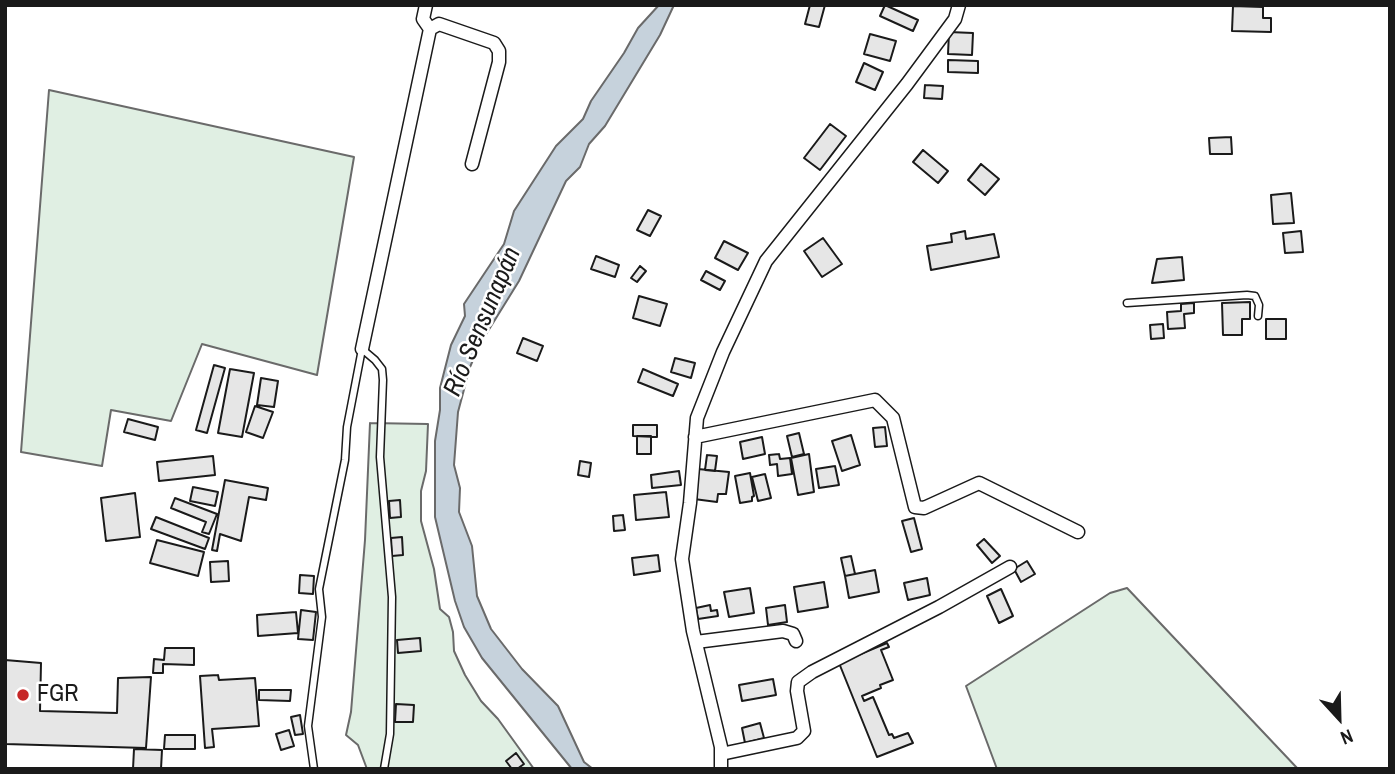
<!DOCTYPE html>
<html>
<head>
<meta charset="utf-8">
<style>
  body { margin:0 }
  #map { position:relative; width:1395px; height:774px; overflow:hidden; background:#fff; font-family:"Archivo Narrow",sans-serif }
  canvas { display:block }
  .frame { position:absolute; inset:0; border:7px solid #1a1a1a; pointer-events:none }
  .north { position:absolute; left:1304px; top:683px; width:70px; height:70px; -webkit-text-stroke:5px #fff; paint-order:stroke; rotate:158deg; font-size:19px; font-weight:700; line-height:28px; text-align:center; color:#1a1a1a }
  .north::after { content:''; display:block; margin:auto; width:24px; height:32px; background:#1a1a1a; clip-path:polygon(50% 0,100% 100%,50% 72%,0 100%) }
</style>
</head>
<body>
<div id="map">
<canvas width="1395" height="774"></canvas>
<div class="frame"></div>
<div class="north">N</div>
</div>
<script>
const ctx = document.querySelector('canvas').getContext('2d');
ctx.lineJoin = 'round';
function paint(path, color) { ctx.fillStyle = color; ctx.fill(path, 'evenodd'); }
const toPath = rows => new Path2D(rows.map(r => 'M' + r).join(''));
function stroke(path, color, width, dash) { ctx.strokeStyle = color; ctx.lineWidth = width; ctx.lineCap = dash ? 'butt' : 'round'; ctx.setLineDash(dash || []); ctx.stroke(path); }
function label(font, color, halo, rows, align = 'center') {
  ctx.font = font + ' "Archivo Narrow",sans-serif'; ctx.lineWidth = 5; ctx.setLineDash([]); ctx.textBaseline = 'middle'; ctx.strokeStyle = halo; ctx.fillStyle = color; for (const [text, x, y, turn = 0] of rows) {
    ctx.save(); ctx.translate(x, y); ctx.rotate((+turn || 0) * Math.PI / 180); ctx.textAlign = isNaN(turn) ? turn : align; if (halo) ctx.strokeText(text, 0, 0); ctx.fillText(text, 0, 0); ctx.restore();
  }
}
const green = toPath([
  [49,90,354,157,317,375,202,344,171,421,111,410,102,466,21,452,49,90],
  [370,423,428,424,426,471,421,491,421,521,434,569,440,609,449,617,453,632,454,651,465,675,481,701,498,719,534,769,367,769,358,745,346,735,351,712,365,540,370,423],
  [1127,588,1298,769,997,769,966,686,1110,593,1127,588]
]);
const water = toPath([
  [659,5,674,5,660,35,605,126,589,144,580,167,566,181,519,281,480,344,470,367,458,412,454,465,460,488,459,512,472,546,477,596,491,629,522,669,558,706,584,762,593,769,572,769,482,658,464,627,455,601,435,517,435,441,440,410,440,388,451,345,465,316,464,304,504,244,514,211,556,146,583,119,591,101,624,53,638,28,659,5]
]);
const building = toPath([
  [810,5,825,5,819,27,805,24,810,5],
  [885,5,918,20,913,31,880,16,885,5],
  [1233,6,1263,7,1263,18,1271,18,1271,32,1232,31,1233,6],
  [949,32,973,33,972,55,948,54,949,32],
  [870,34,896,41,890,61,864,54,870,34],
  [948,60,978,61,978,73,948,72,948,60],
  [864,63,883,72,875,90,856,82,864,63],
  [925,85,943,86,942,99,924,98,925,85],
  [830,124,846,136,820,170,804,158,830,124],
  [1231,137,1232,154,1210,154,1209,138,1231,137],
  [923,150,948,171,938,183,913,162,923,150],
  [981,164,999,179,985,195,968,180,981,164],
  [1291,193,1294,223,1273,224,1271,195,1291,193],
  [648,210,661,216,650,236,637,230,648,210],
  [965,231,966,239,994,234,999,257,931,270,927,246,952,242,951,234,965,231],
  [1301,231,1303,252,1285,253,1283,233,1301,231],
  [823,238,842,264,822,277,804,251,823,238],
  [724,241,748,253,738,270,715,258,724,241],
  [596,256,619,265,615,277,591,269,596,256],
  [1182,257,1184,280,1152,283,1157,259,1182,257],
  [640,266,646,271,637,282,631,278,640,266],
  [706,271,725,281,720,290,701,280,706,271],
  [639,296,667,304,660,326,633,318,639,296],
  [1250,302,1250,319,1242,319,1242,335,1223,335,1222,303,1250,302],
  [1194,303,1194,313,1184,314,1185,328,1168,329,1167,312,1181,311,1181,304,1194,303],
  [1266,319,1286,319,1286,339,1266,339,1266,319],
  [1163,324,1164,338,1151,339,1150,325,1163,324],
  [523,338,543,346,537,361,517,353,523,338],
  [675,358,695,363,691,378,671,372,675,358],
  [214,365,225,368,207,433,196,430,214,365],
  [230,369,254,373,242,437,218,433,230,369],
  [643,369,678,384,673,396,638,382,643,369],
  [261,378,278,381,274,407,257,405,261,378],
  [255,406,273,412,263,438,246,432,255,406],
  [128,419,158,427,155,440,124,432,128,419],
  [633,425,657,425,657,437,633,436,633,425],
  [885,427,887,446,875,447,873,428,885,427],
  [799,433,804,454,792,457,787,436,799,433],
  [851,435,860,465,842,471,832,441,851,435],
  [637,436,651,436,651,454,637,454,637,436],
  [762,437,765,454,743,459,740,442,762,437],
  [779,454,780,459,790,458,792,474,778,476,777,464,770,465,769,455,779,454],
  [809,454,814,492,798,495,791,458,809,454],
  [707,455,717,456,715,471,705,470,707,455],
  [213,456,215,475,159,481,157,462,213,456],
  [580,461,591,463,589,477,578,475,580,461],
  [835,466,839,485,819,488,816,469,835,466],
  [698,469,729,472,726,494,718,494,717,502,694,499,698,469],
  [679,471,681,485,652,488,651,475,679,471],
  [750,473,754,496,752,497,752,501,740,503,735,476,750,473],
  [765,474,771,498,758,501,752,477,765,474],
  [225,480,268,488,266,500,249,497,241,541,220,534,217,551,212,550,225,480],
  [193,487,218,492,215,506,190,501,193,487],
  [666,492,669,517,636,520,634,495,666,492],
  [135,493,140,537,106,541,101,498,135,493],
  [175,498,217,514,209,534,202,532,206,522,171,508,175,498],
  [400,500,401,517,390,518,389,501,400,500],
  [623,515,625,530,614,531,613,516,623,515],
  [156,517,209,538,205,549,151,529,156,517],
  [914,518,922,549,911,552,902,521,914,518],
  [402,537,403,555,392,556,391,538,402,537],
  [984,539,1000,556,992,563,977,545,984,539],
  [157,540,204,552,198,576,150,563,157,540],
  [658,555,660,571,634,575,632,558,658,555],
  [851,556,855,574,845,576,841,558,851,556],
  [228,561,229,581,211,582,210,562,228,561],
  [1027,561,1035,574,1021,582,1014,569,1027,561],
  [875,570,879,592,849,598,845,576,875,570],
  [300,575,314,576,313,594,299,593,300,575],
  [927,578,930,595,908,600,904,583,927,578],
  [824,582,828,607,798,612,794,587,824,582],
  [750,588,754,613,729,617,724,592,750,588],
  [1001,589,1013,616,999,623,987,596,1001,589],
  [710,605,711,611,717,610,718,616,698,619,696,608,710,605],
  [785,605,787,622,768,625,766,608,785,605],
  [301,610,316,612,313,640,298,639,301,610],
  [296,612,298,633,258,636,257,615,296,612],
  [420,638,421,651,398,653,397,640,420,638],
  [887,643,889,647,881,650,893,680,880,685,881,688,862,696,864,701,873,697,889,735,892,734,894,738,908,733,913,743,877,757,839,663,887,643],
  [165,648,194,648,194,665,163,664,163,673,153,673,154,659,164,660,165,648],
  [5,660,41,663,40,711,117,713,118,678,151,677,146,748,5,744,5,660],
  [218,675,219,680,255,678,259,726,212,729,214,747,205,748,200,676,218,675],
  [773,679,776,695,742,701,739,685,773,679],
  [259,690,291,690,290,701,259,700,259,690],
  [396,704,414,705,413,722,395,722,396,704],
  [300,715,303,734,295,735,291,717,300,715],
  [760,723,764,738,745,743,742,728,760,723],
  [289,730,294,746,281,750,276,734,289,730],
  [165,735,195,735,195,749,164,749,165,735],
  [134,749,162,750,161,769,133,769,134,749],
  [516,753,524,764,517,769,512,769,506,761,516,753]
]);
const lane = toPath([
  [1127,303,1247,295,1255,296,1259,305,1258,316],
  [314,769,308,726,322,617,319,589,345,460,347,427,362,349,375,360,382,369,383,380,380,457,392,597,390,734,384,769]
]);
const street = toPath([
  [430,29,439,24,494,43,499,51,499,62,472,164],
  [362,349,430,29,423,19,426,5],
  [695,437,875,400,893,418,915,507,924,508,979,483,1078,532],
  [696,642,783,631,793,634,796,641],
  [721,754,797,738,804,731,797,691,798,682,812,672,939,607,1010,567],
  [721,769,721,747,693,631,682,559,690,503,697,418,723,352,766,261,907,84,955,19,959,5]
]);
const markers = [
  [23,695,7,"#c62828"]
];
const poiNames = [
  ["FGR",37,695]
];
const waterNames = [
  ["Río Sensunapán",483,322,-67]
];
paint(green, '#e0efe3');
stroke(green, '#6a6a6a', 2);
paint(water, '#c6d2dc');
stroke(water, '#6a6a6a', 2);
paint(building, '#e6e6e6');
stroke(building, '#1a1a1a', 2);
stroke(lane, '#1a1a1a', 9);
stroke(street, '#1a1a1a', 15);
stroke(lane, '#fff', 6);
stroke(street, '#fff', 12);
for (const [x, y, r, color] of markers) { const dot = new Path2D(); dot.arc(x, y, r, 0, 2 * Math.PI); ctx.fillStyle = color; ctx.fill(dot); stroke(dot, '#fff', 2.5); }
label('24px', '#1a1a1a', '#fff', poiNames, 'left');
label('italic 26px', '#1a1a1a', '#fff', waterNames);
</script>
</body>
</html>
